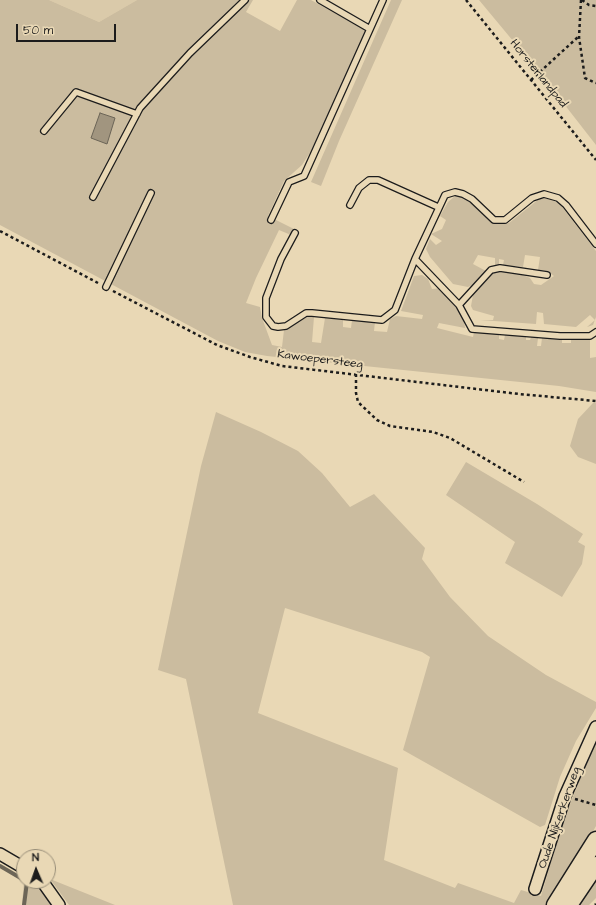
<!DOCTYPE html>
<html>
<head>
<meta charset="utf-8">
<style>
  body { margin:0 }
  #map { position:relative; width:596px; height:905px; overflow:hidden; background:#e9d8b5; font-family:"Architects Daughter",sans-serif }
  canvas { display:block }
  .north { position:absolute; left:16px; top:849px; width:40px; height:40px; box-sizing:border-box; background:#e9d8b5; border:1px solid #978d78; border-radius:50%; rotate:358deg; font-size:11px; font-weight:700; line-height:16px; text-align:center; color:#1c1c1c }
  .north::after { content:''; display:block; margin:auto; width:14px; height:18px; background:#1c1c1c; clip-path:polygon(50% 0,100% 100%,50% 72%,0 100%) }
  .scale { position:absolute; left:16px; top:24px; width:100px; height:18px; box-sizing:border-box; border:2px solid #1c1c1c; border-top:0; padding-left:5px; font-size:12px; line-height:14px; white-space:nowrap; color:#1c1c1c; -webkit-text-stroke:3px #e9d8b5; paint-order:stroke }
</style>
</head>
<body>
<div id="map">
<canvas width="596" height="905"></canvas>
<div class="north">N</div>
<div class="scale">50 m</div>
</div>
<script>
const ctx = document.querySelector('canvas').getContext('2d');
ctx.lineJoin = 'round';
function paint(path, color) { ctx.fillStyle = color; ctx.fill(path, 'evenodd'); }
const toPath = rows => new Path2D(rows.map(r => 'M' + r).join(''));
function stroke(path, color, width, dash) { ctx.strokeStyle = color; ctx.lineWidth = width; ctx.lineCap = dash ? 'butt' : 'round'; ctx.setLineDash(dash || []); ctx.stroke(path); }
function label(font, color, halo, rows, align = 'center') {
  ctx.font = font + ' "Architects Daughter",sans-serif'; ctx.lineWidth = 4; ctx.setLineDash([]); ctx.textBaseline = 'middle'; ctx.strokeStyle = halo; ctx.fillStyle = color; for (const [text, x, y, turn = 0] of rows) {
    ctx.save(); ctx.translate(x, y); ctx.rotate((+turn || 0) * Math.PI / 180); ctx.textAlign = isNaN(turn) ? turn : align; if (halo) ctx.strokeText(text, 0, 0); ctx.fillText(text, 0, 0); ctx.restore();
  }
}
const built = toPath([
  [49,0,137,0,99,22]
]);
const green = toPath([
  [0,0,49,0,99,22,137,0,253,0,246,12,280,31,297,0,311,0,367,31,311,151,302,165,284,181,268,216,294,229,291,235,279,230,256,278,246,303,260,307,262,318,272,345,282,347,284,330,309,316,314,317,312,342,321,343,325,318,343,320,343,327,351,328,352,320,375,322,374,331,387,332,390,319,396,316,422,319,423,315,401,311,414,276,422,275,428,279,432,289,442,288,464,319,465,328,439,323,437,328,473,337,474,332,499,334,499,339,504,340,505,335,526,337,526,340,530,340,531,337,538,338,537,346,541,346,542,338,562,339,562,343,571,343,571,338,590,340,590,358,596,357,596,392,559,386,267,356,245,352,218,341,0,225],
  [391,0,402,0,339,141,321,186,311,182],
  [479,0,596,0,596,145,543,77],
  [455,196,462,196,466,198,488,219,497,224,509,223,539,199,545,198,559,203,596,251,596,317,593,325,587,327,595,320,590,315,576,327,544,324,543,313,537,312,536,324,480,320,493,320,494,316,473,310,471,306,473,295,492,273,500,271,518,273,530,278,534,284,541,285,554,276,547,271,538,270,540,257,525,255,523,267,503,265,504,260,499,259,499,265,495,265,495,258,478,255,473,264,486,271,475,284,468,287,453,284,430,257,426,249,430,239,436,245,442,241,431,234,442,229,446,220,440,216,448,202],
  [593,403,596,403,596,464,578,457,570,446,578,419],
  [216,412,261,432,298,451,322,473,350,507,374,494,425,548,422,559,450,597,488,636,546,675,596,702,596,708,576,741,560,777,545,825,540,827,403,750,430,657,422,652,285,608,258,713,398,768,384,860,455,888,458,883,514,903,521,890,541,896,564,819,596,739,596,826,557,895,549,905,233,905,186,679,158,670,201,466],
  [466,462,537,504,583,534,578,542,585,546,582,564,562,597,505,563,515,542,446,495],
  [596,875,596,898,589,905,577,905],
  [50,879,115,905,69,905],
  [24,881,32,881,40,888,53,905,22,905]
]);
const water = toPath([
  [100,113,115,118,107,144,91,138,100,113]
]);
const stream = toPath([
  [0,866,24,880],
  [24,905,27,882,25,881]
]);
const path = toPath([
  [466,0,596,160],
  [581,0,579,37,585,78,596,83],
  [582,0,589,5,596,6],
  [531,80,578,37],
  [0,231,98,283],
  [113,291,217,345,250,357,282,366,519,394,596,401],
  [356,374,356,393,358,402,377,420,390,426,433,432,450,438,524,482],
  [575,799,596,805],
  [595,905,596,904]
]);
const lane = toPath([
  [320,0,370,29],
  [44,131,76,92,137,114],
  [93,197,140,108,190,53,245,0],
  [350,205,359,188,369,180,378,180,438,207],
  [271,220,289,182,304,176,383,0],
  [295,233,281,259,266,298,266,317,273,326,278,327,286,326,306,313,312,313,382,320,395,310,415,259],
  [596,244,566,205,558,198,544,194,532,198,505,220,494,220,472,199,463,194,455,192,445,195,415,259,459,305,472,329,560,336,590,336,596,332],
  [106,287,151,193],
  [459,305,491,270,500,268,547,275]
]);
const street = toPath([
  [0,854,24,868],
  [42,881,59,905],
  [535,889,565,796,596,727]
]);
const secondary = toPath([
  [555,905,596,840],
  [569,905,596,865]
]);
const streetNames = [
  ["Horsterlandpad",538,74,51],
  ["Kawoepersteeg",320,360,7],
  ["Oude Nijkerkerweg",560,818,-71]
];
paint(built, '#dacaaa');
paint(green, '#cbbc9f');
paint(water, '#a1957f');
stroke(water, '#6c6557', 1);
stroke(stream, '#6c6557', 4);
stroke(lane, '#1c1c1c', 8);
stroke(street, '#1c1c1c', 14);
stroke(secondary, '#1c1c1c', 19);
stroke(path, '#1c1c1c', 2.5, [3, 3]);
stroke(lane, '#e9d8b5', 5.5);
stroke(street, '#e9d8b5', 11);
stroke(secondary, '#e9d8b5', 16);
label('12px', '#1c1c1c', '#e9d8b5', streetNames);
</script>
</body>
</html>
